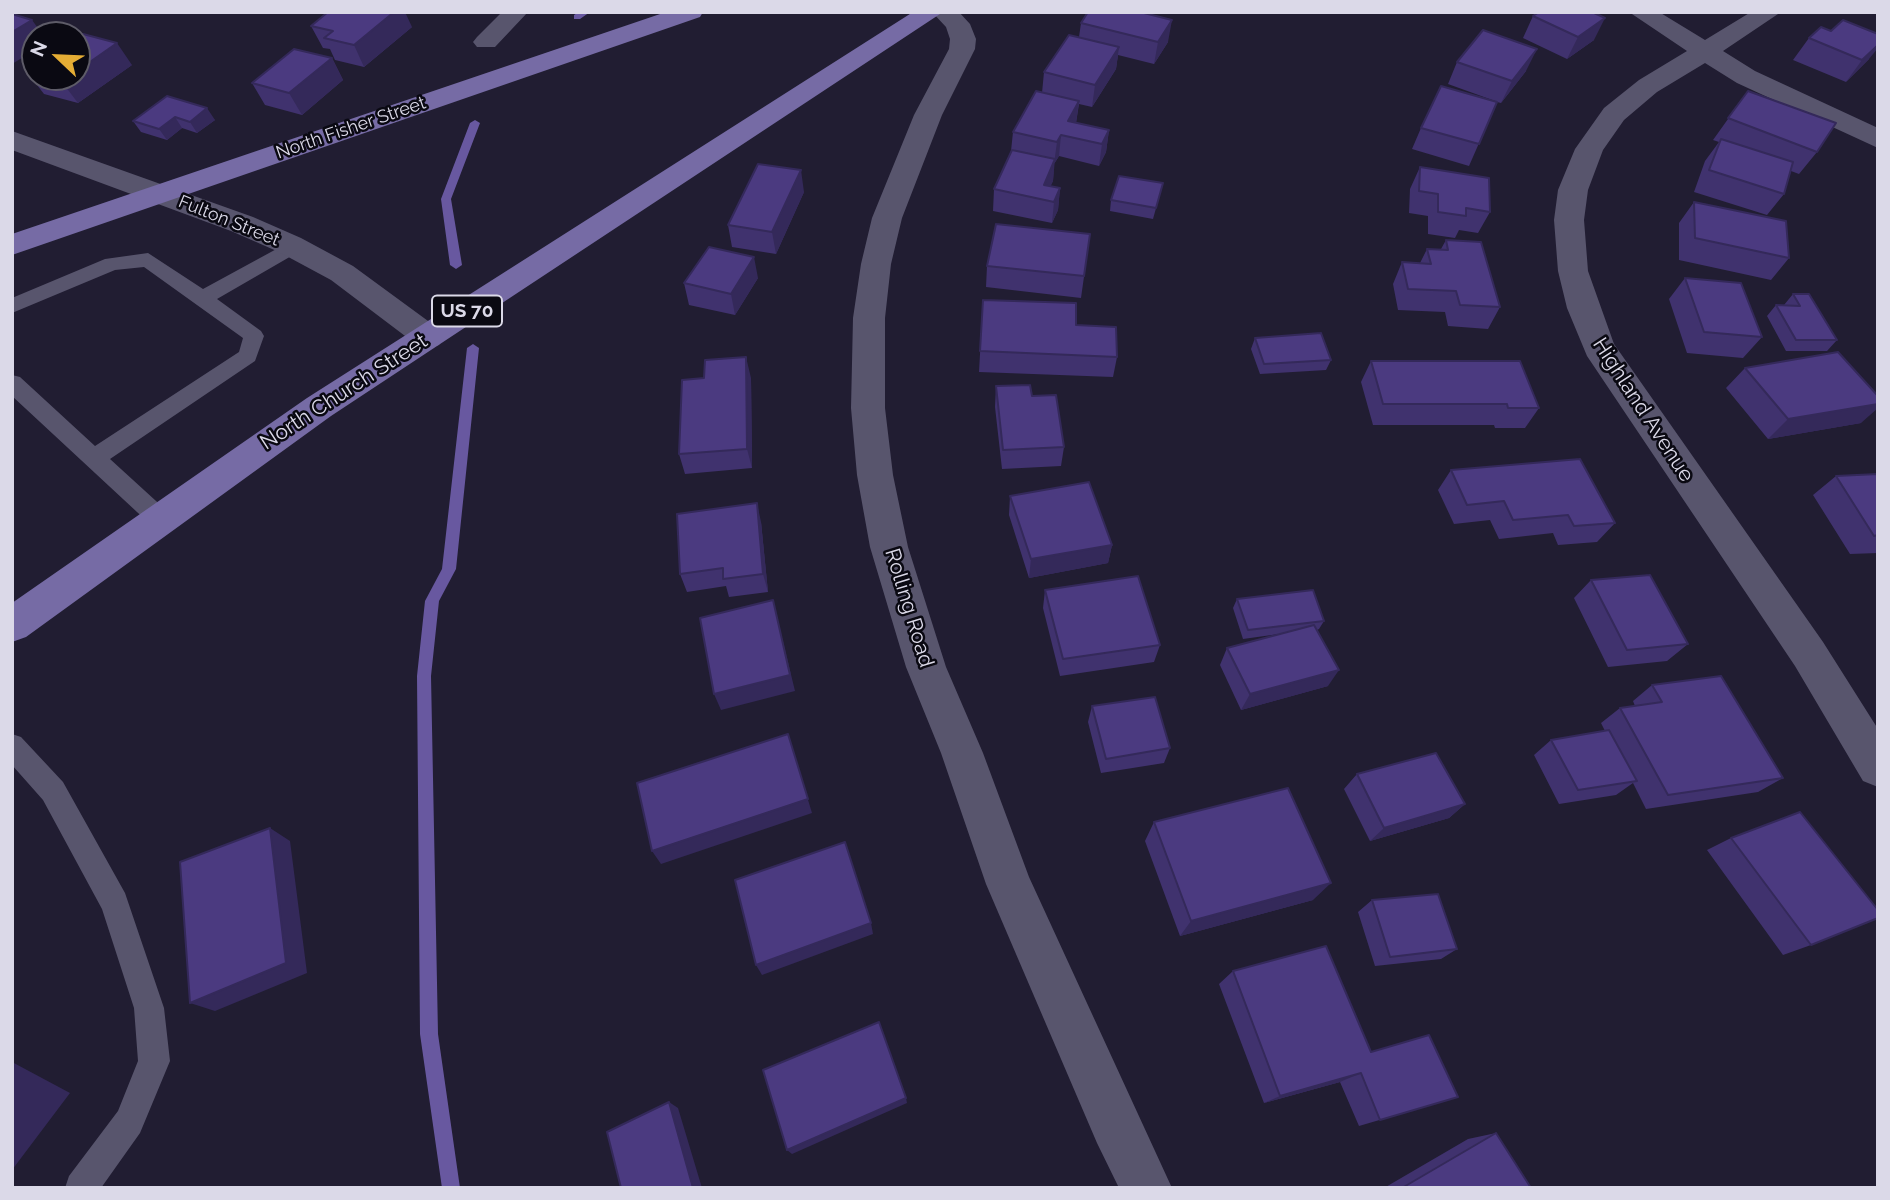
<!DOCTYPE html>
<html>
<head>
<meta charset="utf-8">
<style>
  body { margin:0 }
  #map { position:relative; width:1890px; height:1200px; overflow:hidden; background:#211d32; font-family:Raleway,sans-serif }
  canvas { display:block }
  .frame { position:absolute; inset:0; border:14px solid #dbd9e8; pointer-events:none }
  .north { position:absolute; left:21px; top:21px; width:70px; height:70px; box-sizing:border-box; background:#0a0912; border:2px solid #5e5c68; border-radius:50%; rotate:293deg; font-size:19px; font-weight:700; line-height:28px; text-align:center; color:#dbd9e8 }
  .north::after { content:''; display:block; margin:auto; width:24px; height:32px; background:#e5ad35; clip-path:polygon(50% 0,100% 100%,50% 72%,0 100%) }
</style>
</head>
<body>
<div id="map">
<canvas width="1890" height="1200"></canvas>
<div class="frame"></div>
<div class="north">N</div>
</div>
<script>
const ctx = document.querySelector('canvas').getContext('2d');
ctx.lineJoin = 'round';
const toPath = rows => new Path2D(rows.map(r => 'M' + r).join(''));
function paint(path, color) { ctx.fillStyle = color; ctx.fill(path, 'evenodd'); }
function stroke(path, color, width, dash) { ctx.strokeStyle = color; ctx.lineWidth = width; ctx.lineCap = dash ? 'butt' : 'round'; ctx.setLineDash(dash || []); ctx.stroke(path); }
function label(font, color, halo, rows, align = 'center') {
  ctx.font = font + ' Raleway,sans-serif'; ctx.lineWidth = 5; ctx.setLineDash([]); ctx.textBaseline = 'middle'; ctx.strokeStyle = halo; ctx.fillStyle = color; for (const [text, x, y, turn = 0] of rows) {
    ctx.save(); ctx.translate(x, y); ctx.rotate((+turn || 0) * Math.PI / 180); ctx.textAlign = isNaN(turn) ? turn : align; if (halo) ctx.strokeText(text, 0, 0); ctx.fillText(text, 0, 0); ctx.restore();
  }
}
const stream = toPath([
  [579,12,590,12,580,19,574,19,574,15,579,12],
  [475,120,480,123,451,199,462,265,456,269,450,265,441,199,470,123,475,120],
  [473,344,479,348,456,569,439,601,431,676,438,1034,460,1188,442,1188,420,1034,417,676,425,601,442,569,467,348,473,344]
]);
const service = toPath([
  [293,240,303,246,300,251,217,299,261,331,264,336,255,361,110,459,167,511,171,518,167,525,159,527,151,525,12,396,12,375,20,377,95,446,239,352,243,338,144,267,115,270,12,313,12,298,105,259,148,253,203,289,293,240],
  [12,734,21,737,63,782,125,893,164,1008,170,1061,140,1133,101,1188,65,1188,69,1176,118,1111,138,1061,134,1008,102,909,43,800,12,765,12,734]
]);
const minor = toPath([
  [502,12,528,12,495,47,477,47,473,42,477,37,502,12],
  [932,12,959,12,970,24,976,39,975,49,942,115,902,218,891,264,885,318,885,408,893,475,908,547,946,667,983,753,1029,877,1172,1188,1119,1188,1097,1143,986,884,941,753,906,667,870,547,857,475,851,408,853,318,861,264,872,218,914,115,949,49,950,39,946,27,932,12],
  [1629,12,1659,12,1705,40,1751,12,1781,12,1723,51,1755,71,1878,128,1878,148,1737,83,1705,63,1657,92,1624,120,1603,150,1588,190,1584,220,1588,271,1614,344,1823,642,1878,729,1878,787,1863,781,1795,666,1587,356,1567,308,1558,271,1554,220,1558,190,1575,149,1604,108,1639,80,1687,51,1629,12],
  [12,131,253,217,301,238,353,266,439,329,444,337,439,345,428,349,417,345,331,280,279,252,231,231,12,150,12,131]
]);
const primary = toPath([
  [666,12,703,12,700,17,12,255,12,234,666,12],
  [913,12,943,12,331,416,26,637,12,642,12,603,307,398,913,12]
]);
const wall = toPath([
  [1088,12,1146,12,1145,14,1168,42,1154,64,1118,55,1116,69,1092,107,1079,104,1076,123,1109,130,1106,152,1099,166,1059,156,1054,164,1053,181,1050,186,1060,188,1058,210,1052,223,993,211,994,189,1011,151,1013,132,1042,93,1044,72,1079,37,1081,23],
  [1533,16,1594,40,1567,59,1523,38],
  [311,26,412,27,364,67,335,60,330,49,323,48],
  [1831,31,1869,59,1846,82,1793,60,1809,38],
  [332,58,343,80,302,115,265,105,252,83],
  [1457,62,1526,71,1501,103,1497,102,1469,166,1412,149,1421,128,1495,101,1448,84],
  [132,65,78,103,44,94,27,72,35,66,35,77,77,77],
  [1748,91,1817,152,1799,174,1791,171,1784,194,1767,215,1694,192,1705,161,1719,142,1713,140],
  [167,96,215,120,197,133,182,128,167,140,141,132,133,121],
  [1420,167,1490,212,1478,233,1459,230,1455,238,1428,234,1428,216,1409,213,1410,189],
  [1163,183,1153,219,1110,211,1111,200],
  [804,192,776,254,732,247,728,225],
  [1694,202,1789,258,1771,280,1679,260,1679,223],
  [1090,234,1081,298,986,287,987,266],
  [1446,240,1500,307,1488,329,1448,326,1445,312,1398,310,1393,284,1402,262,1420,263,1427,249,1441,249],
  [758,278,735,315,689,305,684,283],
  [1685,278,1762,337,1743,358,1687,353,1669,299],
  [1793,294,1837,340,1827,351,1786,351,1767,316,1776,305,1784,305],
  [983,300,1117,357,1113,377,979,372],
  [1255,338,1331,360,1326,370,1260,374,1251,349],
  [1371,361,1539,408,1525,428,1495,428,1494,425,1373,425,1361,382],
  [1745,368,1861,423,1768,439,1726,388],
  [704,378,751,378,752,468,685,474,679,454],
  [996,386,1032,396,1064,447,1061,466,1002,469,995,407],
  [1451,470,1615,523,1597,542,1558,545,1553,533,1499,539,1490,520,1454,524,1438,490],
  [1878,474,1878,553,1850,554,1813,495,1836,476],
  [1010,496,1112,545,1108,563,1029,578,1009,515],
  [761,522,768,592,729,597,726,586,687,592,680,574],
  [1591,580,1688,644,1667,661,1608,667,1574,598],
  [1045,590,1160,645,1154,662,1060,676,1043,608],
  [1237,599,1324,621,1319,629,1317,630,1328,686,1241,710,1220,665,1227,648,1279,634,1243,639,1233,608],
  [1652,685,1783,778,1758,792,1646,809,1633,783,1616,795,1559,804,1534,755,1551,740,1605,731,1601,723,1620,708,1635,706,1633,701],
  [1092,706,1170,748,1164,763,1101,773,1088,722],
  [1357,774,1465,804,1449,818,1370,841,1344,789],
  [1154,822,1313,900,1180,936,1145,841],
  [1731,838,1811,945,1783,955,1707,850],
  [1372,900,1457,949,1441,959,1375,966,1358,912],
  [1233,971,1371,1052,1458,1097,1359,1126,1340,1082,1264,1103,1219,984],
  [1496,1133,1531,1188,1384,1188,1468,1139]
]);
const shadedWall = toPath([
  [394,12,405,12,412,27,364,67,354,45],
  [1605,18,1594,40,1567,59,1578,37],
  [32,20,43,35,35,35,35,50,12,64,12,32],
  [1172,20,1168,42,1154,64,1158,42],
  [117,43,132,65,78,103,62,82,68,77,77,77,77,71],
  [1878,45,1878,48,1869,59,1846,82,1862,60],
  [1119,47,1116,69,1092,107,1095,85],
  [1537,49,1526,71,1501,103,1512,81],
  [332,58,343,80,302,115,289,93],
  [1079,101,1076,123,1068,121],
  [207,108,215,120,197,133,190,122],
  [175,117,182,128,167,140,159,129],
  [1109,130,1106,152,1099,166,1102,144],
  [1061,135,1059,156,1054,164,1057,142],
  [1055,159,1053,181,1045,200,1044,185],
  [801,170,804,192,776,254,772,232],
  [1060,188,1058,210,1052,223,1054,202],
  [754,257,758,278,735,315,731,294],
  [746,357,751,378,752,468,747,449],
  [1878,404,1878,408,1861,423,1768,439,1788,419],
  [757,503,761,522,768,592,763,574],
  [1112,545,1108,563,1029,578,1031,559],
  [773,600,795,691,721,710,714,694],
  [1339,670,1328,686,1241,710,1250,694],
  [788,734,812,813,661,864,652,851],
  [1465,804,1449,818,1370,841,1384,828],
  [270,828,290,841,307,973,215,1011,190,1003],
  [1331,883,1313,900,1180,936,1191,921],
  [871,923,873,934,762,975,756,965],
  [12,1062,70,1093,12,1170],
  [1361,1073,1340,1082,1264,1103,1280,1096],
  [906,1098,907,1103,792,1154,787,1150],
  [669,1102,678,1108,702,1188,693,1188]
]);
const building = toPath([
  [328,12,394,12,354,45,324,38,333,31,311,26,328,12],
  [1088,12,1140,12,1172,20,1158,42,1081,23,1088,12],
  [1539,12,1592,12,1605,18,1578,37,1533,16,1539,12],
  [12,14,32,20,12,32,12,14],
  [1843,20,1878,34,1878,45,1862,60,1809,38,1821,27,1831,31,1843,20],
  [1483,30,1537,49,1512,81,1457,62,1483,30],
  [83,34,117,43,77,71,77,38,83,34],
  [1069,35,1119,47,1095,85,1044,72,1069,35],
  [294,49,332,58,289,93,252,83,294,49],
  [35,66,35,74,27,72,35,66],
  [46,77,68,77,62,82,46,77],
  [1441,86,1497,102,1479,144,1421,128,1441,86],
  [1036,91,1079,101,1068,121,1109,130,1102,144,1061,135,1057,142,1013,132,1036,91],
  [1748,91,1836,123,1817,152,1728,118,1748,91],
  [167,96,207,108,190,122,175,117,159,129,133,121,167,96],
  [1721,139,1793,162,1784,194,1709,170,1721,139],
  [1012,150,1055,159,1044,185,1060,188,1054,202,994,189,1012,150],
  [758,164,801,170,772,232,728,225,758,164],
  [1420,167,1489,178,1490,212,1466,208,1466,216,1438,212,1438,194,1419,191,1420,167],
  [1119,176,1163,183,1156,208,1111,200,1119,176],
  [1694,202,1786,221,1789,258,1695,238,1694,202],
  [996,224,1090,234,1084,276,987,266,996,224],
  [1446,240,1481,242,1500,307,1460,305,1456,291,1408,289,1402,262,1431,264,1427,249,1448,250,1446,240],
  [709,247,754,257,731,294,684,283,709,247],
  [1685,278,1741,283,1762,337,1704,332,1685,278],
  [1793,294,1809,294,1837,340,1796,340,1776,305,1800,306,1793,294],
  [983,300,1076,303,1076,325,1116,327,1117,357,980,351,983,300],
  [1321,333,1331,360,1264,364,1255,338,1321,333],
  [1838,352,1878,396,1878,404,1788,419,1745,368,1838,352],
  [746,357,747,449,679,454,682,380,704,378,705,360,746,357],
  [1371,361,1520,361,1539,408,1508,408,1507,404,1383,404,1371,361],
  [1030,385,1032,396,1056,395,1064,447,1003,450,996,386,1030,385],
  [1580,459,1615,523,1574,526,1568,515,1513,520,1504,501,1467,505,1451,470,1580,459],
  [1878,474,1878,535,1874,536,1836,476,1878,474],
  [1089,482,1112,545,1031,559,1010,496,1089,482],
  [757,503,763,574,723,579,723,568,680,574,677,514,757,503],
  [1650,575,1688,644,1627,650,1591,580,1650,575],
  [1138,576,1160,645,1063,659,1045,590,1138,576],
  [1313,590,1324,621,1248,630,1237,599,1313,590],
  [773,600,790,675,714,694,700,618,773,600],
  [1314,625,1339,670,1250,694,1227,648,1314,625],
  [1721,676,1783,778,1668,795,1620,708,1662,702,1652,685,1721,676],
  [1155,697,1170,748,1106,759,1092,706,1155,697],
  [1609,730,1637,781,1578,790,1551,740,1609,730],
  [788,734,808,799,652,851,637,783,788,734],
  [1436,753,1465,804,1384,828,1357,774,1436,753],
  [1288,788,1331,883,1191,921,1154,822,1288,788],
  [1800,812,1878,910,1878,918,1811,945,1731,838,1800,812],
  [270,828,286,963,190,1003,180,862,270,828],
  [845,842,871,923,756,965,735,880,845,842],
  [1438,894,1457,949,1390,957,1372,900,1438,894],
  [1326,946,1371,1052,1429,1035,1458,1097,1380,1120,1361,1073,1280,1096,1233,971,1326,946],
  [879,1022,906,1098,787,1150,763,1070,879,1022],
  [669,1102,693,1188,621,1188,607,1132,669,1102],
  [1496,1133,1531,1188,1402,1188,1496,1133]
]);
const farStreetnames = [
  ["North Fisher Street",351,128,-19],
  ["Fulton Street",229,221,22]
];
const shields = [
  [467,311,70]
];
const shieldNames = [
  ["US 70",467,311]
];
const streetNames = [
  ["North Church Street",344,392,-33],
  ["Highland Avenue",1643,410,57],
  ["Rolling Road",909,608,73]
];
paint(stream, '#6858a0');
paint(service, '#58556d');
paint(minor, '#58556d');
paint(primary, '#766ba5');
paint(wall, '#40326e');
paint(shadedWall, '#34295a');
paint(building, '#4b3a80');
stroke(building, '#34295a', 2);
label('18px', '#dbd9e8', '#0a0912', farStreetnames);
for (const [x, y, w] of shields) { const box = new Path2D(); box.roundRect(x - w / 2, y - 15.5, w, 31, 5); ctx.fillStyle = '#0a0912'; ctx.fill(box); stroke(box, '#dbd9e8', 2); }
label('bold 19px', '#dbd9e8', null, shieldNames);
label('21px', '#dbd9e8', '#0a0912', streetNames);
</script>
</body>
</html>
